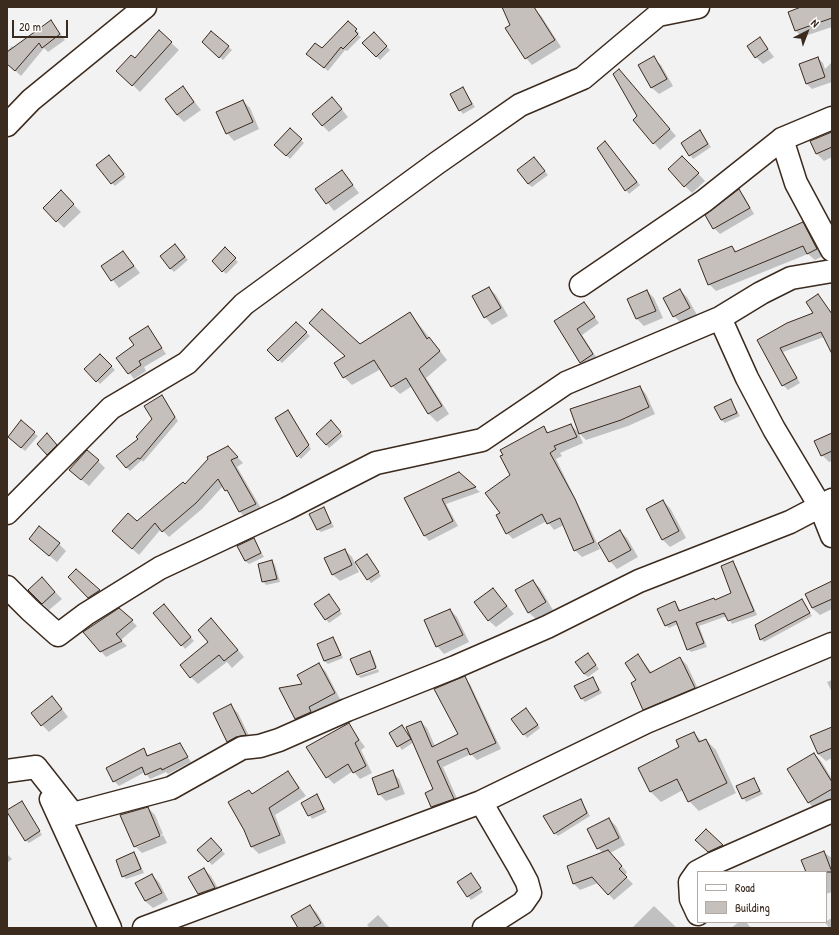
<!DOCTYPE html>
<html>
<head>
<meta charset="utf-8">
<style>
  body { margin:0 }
  #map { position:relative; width:839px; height:935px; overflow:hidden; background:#f3f2f2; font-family:"Patrick Hand",sans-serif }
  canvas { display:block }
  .frame { position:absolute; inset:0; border:8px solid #3b2a1e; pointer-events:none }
  .legend { position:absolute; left:697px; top:871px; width:130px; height:52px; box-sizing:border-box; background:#fff; border:1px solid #b1aaa5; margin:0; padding:5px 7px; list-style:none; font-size:12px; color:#3b2a1e }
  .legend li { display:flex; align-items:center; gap:8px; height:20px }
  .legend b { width:20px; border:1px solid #b1aaa5 }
  .north { position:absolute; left:787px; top:12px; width:40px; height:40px; -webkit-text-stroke:3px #fff; paint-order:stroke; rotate:42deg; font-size:11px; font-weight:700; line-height:16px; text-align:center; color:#3b2a1e }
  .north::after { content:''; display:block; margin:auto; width:14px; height:18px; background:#3b2a1e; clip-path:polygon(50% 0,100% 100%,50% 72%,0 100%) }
  .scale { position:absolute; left:12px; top:20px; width:56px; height:18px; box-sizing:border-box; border:2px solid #3b2a1e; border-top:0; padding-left:5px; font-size:12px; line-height:14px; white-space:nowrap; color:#3b2a1e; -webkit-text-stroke:3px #fff; paint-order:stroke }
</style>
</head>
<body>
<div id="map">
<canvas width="839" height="935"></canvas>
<div class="frame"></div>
<ul class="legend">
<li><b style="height:5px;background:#fff"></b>Road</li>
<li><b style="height:11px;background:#c6c0bd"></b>Building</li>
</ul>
<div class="north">N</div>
<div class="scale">20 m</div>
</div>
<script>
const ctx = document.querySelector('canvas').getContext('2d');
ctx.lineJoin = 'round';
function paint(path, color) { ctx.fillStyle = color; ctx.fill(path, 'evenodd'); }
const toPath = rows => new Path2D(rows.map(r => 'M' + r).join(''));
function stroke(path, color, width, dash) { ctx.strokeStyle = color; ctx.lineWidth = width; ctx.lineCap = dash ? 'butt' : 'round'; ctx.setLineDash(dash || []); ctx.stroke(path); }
const shadow = toPath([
  [503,7,528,7,536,10,542,17,561,47,532,65,526,58],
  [804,7,832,7,832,27,802,37,796,31,789,12],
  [51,21,65,40,48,52,44,48,21,76,7,63,7,51,12,46,14,48],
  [349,23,359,33,358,35,361,37,347,51,345,50,328,71,311,57,322,50],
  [159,32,179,50,140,92,118,71,135,60],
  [212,32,232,50,223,60,206,45],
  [374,34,390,50,380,60,364,43],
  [760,39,774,57,763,64,756,57],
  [653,58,661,65,673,86,659,94,651,87],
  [818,58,823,63,825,69,832,62,832,82,812,89,807,84],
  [619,70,676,136,660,150,634,120,639,116],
  [183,87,201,110,184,122,177,115],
  [463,89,475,107,463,114,460,110],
  [243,101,250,108,259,129,234,141,227,133],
  [339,106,348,117,329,132,322,125],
  [290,129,304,143,290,159,276,145],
  [700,132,711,147,693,159,690,155],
  [832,133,832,157,824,161,817,154,811,141],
  [608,146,640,185,629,194,626,190],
  [112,160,126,177,115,186,112,183],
  [537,162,548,175,532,187,528,184],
  [689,164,705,181,692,193,685,186],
  [342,171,359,193,334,211,317,189],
  [739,191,744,196,754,214,720,234,714,228],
  [61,192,81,212,64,228,44,208],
  [803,223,810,231,823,256,815,260,808,254,716,291,709,284,732,247,737,252],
  [175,245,188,260,174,272,170,268],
  [225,249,238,262,226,274,213,261],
  [123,252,140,273,119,288,102,266],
  [489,288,496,295,508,316,492,325,485,317,473,297],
  [680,290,687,297,697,315,681,323,674,316],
  [647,291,654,298,663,318,644,326,637,319],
  [818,295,832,314,832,334,783,352,800,383,788,390,783,385,758,340,815,313],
  [584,303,599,323,582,335,598,360,586,368,581,362,555,322],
  [410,313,447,360,426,378,449,414,437,422,429,414,412,386,400,394,392,386,381,369,352,385,344,377,360,345],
  [296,323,310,336,282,363,268,350],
  [148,327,166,354,144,367,146,371,134,379,118,358,135,346],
  [100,355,115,370,100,384,86,369],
  [640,387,646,394,655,414,628,426,586,440,578,432,583,443,560,453,562,456,556,459,600,549,582,557,575,550,564,525,554,530,547,521,513,539,507,533,501,513,511,475,544,428,549,433,571,425,579,433],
  [162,397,178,421,143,462,142,460,130,471,126,467,139,439,153,419],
  [731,400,740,416,725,423,721,420],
  [288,411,311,449,301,459,298,456],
  [334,425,343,436,329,448,326,444],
  [34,433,38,436,25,451,12,440],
  [832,434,832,461,829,462,822,455],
  [50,438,59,449,51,458,47,455],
  [228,447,243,463,237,467,262,510,246,518,240,512,232,496,223,486,202,509,169,537,161,529,139,555,119,537,185,485],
  [98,461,105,468,89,486,78,477],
  [459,474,480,492,446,504,458,526,429,541,425,536,405,498],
  [663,501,670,508,686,538,670,547,663,540],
  [324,508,334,527,321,532,317,529],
  [620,531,627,538,638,557,617,569,610,561,600,543],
  [254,540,264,557,249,564,245,561],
  [59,544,66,551,57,562,37,546],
  [345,550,352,557,359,572,340,581,332,574],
  [370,559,381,576,371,583,368,579],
  [272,561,275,565,280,582,266,585,263,581],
  [733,563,736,566,757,615,732,624,727,616,699,626,707,647,691,652,688,649,678,624,669,628,666,625,675,602,681,611,715,601,733,593],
  [76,570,102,594,92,601,69,577],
  [42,578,62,599,49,610,29,590],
  [533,581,540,588,553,610,536,619,528,612],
  [832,587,832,609,820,615,812,608],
  [493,589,514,614,496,627,488,620],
  [332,599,342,614,329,623,315,605],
  [802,600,812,616,764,642,761,639],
  [167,609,194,641,185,649,182,645],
  [450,610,457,617,469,642,444,654,437,646,426,621],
  [132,621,137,626,121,640,127,646,106,657,84,632],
  [218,627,244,657,232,668,227,662,198,684,191,677],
  [333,638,336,642,343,658,328,664,324,661,318,644],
  [370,653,373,656,377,667,358,675,352,659],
  [638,655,652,673,680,658,687,665,701,695,651,716,644,709,638,680],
  [591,658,599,669,588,677,584,674],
  [319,664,326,672,341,701,303,726,296,719,281,689,303,685],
  [378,669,379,672,361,678,358,676],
  [464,678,470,684,501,749,477,760,471,754,443,767,460,805,438,813,432,807,426,793,435,789,414,742,402,750,390,734,402,726,410,736,421,722,427,728,435,746,460,735],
  [593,678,602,693,585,702,581,698],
  [832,680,832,692,827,682],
  [59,705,68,717,49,732,42,725],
  [231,706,238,713,252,742,235,748,228,741],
  [529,713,540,728,527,738,512,719],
  [348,724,365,747,361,750,372,773,360,779,353,771,334,784,327,777,307,747],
  [832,728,832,758,826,761,818,754],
  [694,733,702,742,706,740,716,750,736,793,699,811,689,801,683,790,661,802,651,792,639,769,681,748],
  [179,744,191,762,168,774,166,772,150,779,145,772,119,786,114,781,143,750,149,756],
  [814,754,821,761,832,779,832,800,816,810,809,803,789,770],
  [288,772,306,796,275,815,286,843,259,854,251,846,253,795],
  [392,772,399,779,405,794,386,801,379,794],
  [753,779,763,794,746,802,737,786],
  [317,796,327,812,312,819,302,803],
  [581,800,590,816,558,836,555,833],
  [21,802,42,835,29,843,25,840],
  [148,808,155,815,163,834,137,844,137,847,163,835,167,843,142,853,135,846],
  [609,819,616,826,625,845,610,853,627,872,625,876,633,884,614,900,598,883,580,890,574,884,568,867,603,853,598,848],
  [706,830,729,853,716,859,697,840],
  [214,842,225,854,212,865,198,850],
  [823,852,832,858,832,892,826,894,826,872,807,872],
  [134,853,137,857,144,873,126,879,123,876],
  [7,854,12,859,7,863],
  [204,869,211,876,222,895,206,901,199,894,189,877],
  [471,874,483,892,471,900,468,896],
  [152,875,159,882,168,900,153,908,145,901],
  [310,906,317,913,326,928,299,928],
  [654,906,677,928,632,928],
  [378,915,381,918,390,928,370,928,367,925],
  [832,918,832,928,829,928,825,922],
  [739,922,746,922,751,928,731,928]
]);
const building = toPath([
  [502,7,534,7,555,40,525,59,505,28,510,25,502,7],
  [801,7,832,7,832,18,795,31,788,12,801,7],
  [51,20,60,34,42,48,39,43,15,71,7,64,7,52,51,20],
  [348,21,357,29,355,31,358,34,343,49,341,47,324,68,306,54,315,43,322,48,348,21],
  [159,30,172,42,132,86,116,71,131,55,135,58,159,30],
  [211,31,229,46,219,58,202,42,211,31],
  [374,32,387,46,376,57,362,43,374,32],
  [760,37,768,49,755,58,747,46,760,37],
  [654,56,667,79,651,88,638,65,654,56],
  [818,57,825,77,806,84,799,64,818,57],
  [619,69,670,129,653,144,633,120,637,116,613,74,619,69],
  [183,86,194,102,177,115,165,99,183,86],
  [463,87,472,104,459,111,450,94,463,87],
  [332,97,342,109,322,126,312,114,332,97],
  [243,100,253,122,226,134,216,112,243,100],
  [290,128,302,139,286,156,274,145,290,128],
  [700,130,708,144,689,156,681,143,700,130],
  [832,132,832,147,816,154,810,141,832,132],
  [605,141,637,182,625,191,597,148,605,141],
  [109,155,124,174,111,184,96,165,109,155],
  [682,156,699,173,684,187,668,169,682,156],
  [534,157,545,171,528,184,517,170,534,157],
  [342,170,353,185,326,204,315,189,342,170],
  [739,189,750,208,713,229,705,215,739,189],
  [61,190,74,204,56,222,43,208,61,190],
  [803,222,817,249,807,254,803,246,708,285,698,260,732,246,735,252,803,222],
  [175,244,185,257,170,269,160,256,175,244],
  [225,247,236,258,222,272,212,261,225,247],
  [123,251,134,266,111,281,101,266,123,251],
  [489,287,501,308,484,318,472,296,489,287],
  [680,289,690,308,673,317,663,298,680,289],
  [647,290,656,311,636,319,627,299,647,290],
  [818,294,832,314,832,354,821,332,780,348,797,378,782,386,757,340,787,323,813,313,806,302,818,294],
  [584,302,595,317,577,329,593,354,580,363,554,321,584,302],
  [322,309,360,344,410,312,427,339,429,337,440,351,419,369,442,406,428,414,406,378,391,387,374,360,343,378,334,363,345,356,309,323,322,309],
  [296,322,307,332,278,361,267,350,296,322],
  [148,326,162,348,139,361,141,365,128,374,116,358,134,345,129,338,148,326],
  [100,354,112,366,96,382,84,369,100,354],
  [640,386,649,407,621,420,579,434,570,409,640,386],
  [162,395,175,417,140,459,138,458,126,468,116,456,138,439,136,437,152,419,144,406,162,395],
  [731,399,737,413,721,420,714,407,731,399],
  [288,410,309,445,297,457,275,418,288,410],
  [21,420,35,432,21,448,8,437,21,420],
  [331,420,341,432,326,445,316,434,331,420],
  [571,424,577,437,554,446,556,449,550,453,575,499,594,542,574,551,560,518,547,524,542,514,506,534,496,515,500,513,485,493,510,475,500,456,503,455,500,450,544,426,547,433,571,424],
  [47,433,57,445,47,455,37,444,47,433],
  [832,433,832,451,821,456,814,441,832,433],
  [228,446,238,457,231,460,256,504,239,512,227,490,225,491,218,479,196,503,162,532,155,523,132,549,112,531,128,513,137,521,183,482,185,484,208,459,207,457,228,446],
  [87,450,99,460,81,480,69,470,87,450],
  [459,472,476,487,442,499,453,521,424,536,404,498,459,472],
  [663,500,679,531,662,540,646,509,663,500],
  [324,507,331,523,317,530,309,514,324,507],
  [39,526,60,543,49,556,29,539,39,526],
  [620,530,631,550,609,562,598,543,620,530],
  [254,538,261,553,245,561,237,546,254,538],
  [345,549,352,565,332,575,324,558,345,549],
  [367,554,379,572,367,580,355,562,367,554],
  [272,560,277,579,262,582,258,564,272,560],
  [733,561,754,611,728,621,724,613,696,623,704,643,687,650,676,621,665,626,657,609,675,601,679,611,714,598,715,600,731,593,721,566,733,561],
  [76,569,100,590,88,598,68,577,76,569],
  [42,577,55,592,42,604,28,590,42,577],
  [533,580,546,602,528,613,515,590,533,580],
  [832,581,832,599,812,608,805,594,832,581],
  [493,588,507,606,488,621,474,602,493,588],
  [329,594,340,610,325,620,314,604,329,594],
  [802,599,810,613,760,640,755,625,802,599],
  [164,604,191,637,181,646,153,613,164,604],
  [119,608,133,620,116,634,122,641,100,652,83,632,119,608],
  [450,609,463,635,436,647,424,620,450,609],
  [211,618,238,650,224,661,219,655,190,678,180,665,208,642,198,630,211,618],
  [333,637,341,655,324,661,317,644,333,637],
  [370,651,376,668,357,675,350,659,370,651],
  [588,653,596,665,584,674,575,662,588,653],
  [638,654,650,673,680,657,695,688,643,710,631,683,636,680,625,663,638,654],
  [319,663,335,693,309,707,311,712,295,719,279,688,302,684,297,675,319,663],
  [465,676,496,743,470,755,467,748,437,761,454,799,431,807,425,793,433,789,406,727,421,721,432,747,458,734,434,689,465,676],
  [593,677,599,690,581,699,574,686,593,677],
  [52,696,62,709,41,726,31,713,52,696],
  [231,704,246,735,236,737,227,742,213,713,231,704],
  [526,708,538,725,523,735,511,719,526,708],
  [349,723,359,740,355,743,366,766,353,773,348,764,326,778,306,747,349,723],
  [402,725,411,739,397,747,389,733,402,725],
  [832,727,832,748,818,754,810,736,832,727],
  [694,732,699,742,706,739,727,783,688,802,677,779,650,792,638,768,679,747,676,740,694,732],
  [180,743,188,757,162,770,161,768,145,775,142,767,113,782,106,768,144,748,147,756,180,743],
  [814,753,832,782,832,789,808,803,787,769,814,753],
  [393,770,399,787,378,795,372,778,393,770],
  [288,771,299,788,269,808,280,835,251,847,244,830,228,802,249,790,252,794,288,771],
  [754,778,760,791,742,799,736,786,754,778],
  [317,794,324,809,308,816,301,803,317,794],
  [581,799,587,813,554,834,543,816,581,799],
  [22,801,40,831,25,841,7,812,7,810,22,801],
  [148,807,160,836,134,847,120,815,148,807],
  [609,818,619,838,597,849,587,829,609,818],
  [706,829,723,845,708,852,695,840,706,829],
  [211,838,222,850,208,862,197,850,211,838],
  [608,850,622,866,619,869,627,877,608,895,592,877,573,884,567,866,608,850],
  [824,851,832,872,806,872,801,860,824,851],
  [134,852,141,869,122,877,116,860,134,852],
  [204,868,215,888,198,894,188,877,204,868],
  [471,873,481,888,467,897,457,882,471,873],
  [152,874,162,893,145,901,135,883,152,874],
  [310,905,321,923,312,928,298,928,291,916,310,905]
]);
const minor = toPath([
  [7,125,31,100,145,7],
  [782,139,796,183,832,250],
  [581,285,704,201,782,139,832,118],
  [720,318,747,378,774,429,820,506,832,536],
  [7,513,111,408,187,363,244,304,437,163,520,105,583,78,658,15,698,7],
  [7,587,30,610,58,635,86,614,160,568,286,509,376,463,482,440,566,383,720,318,761,293,791,278,832,271],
  [7,771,36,767,73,814,171,788,242,748,260,746,279,740,347,710,455,667,547,627,639,581,790,522,832,500],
  [51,799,110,928],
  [481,802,519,867,527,882,530,893,523,903,484,928],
  [698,914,691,899,690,882,697,872,714,863,832,811],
  [144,928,481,802,646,722,832,644]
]);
paint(shadow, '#0003');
paint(building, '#c6c0bd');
stroke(building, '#3b2a1e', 1);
stroke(minor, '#3b2a1e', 25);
stroke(minor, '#fff', 22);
</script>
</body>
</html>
